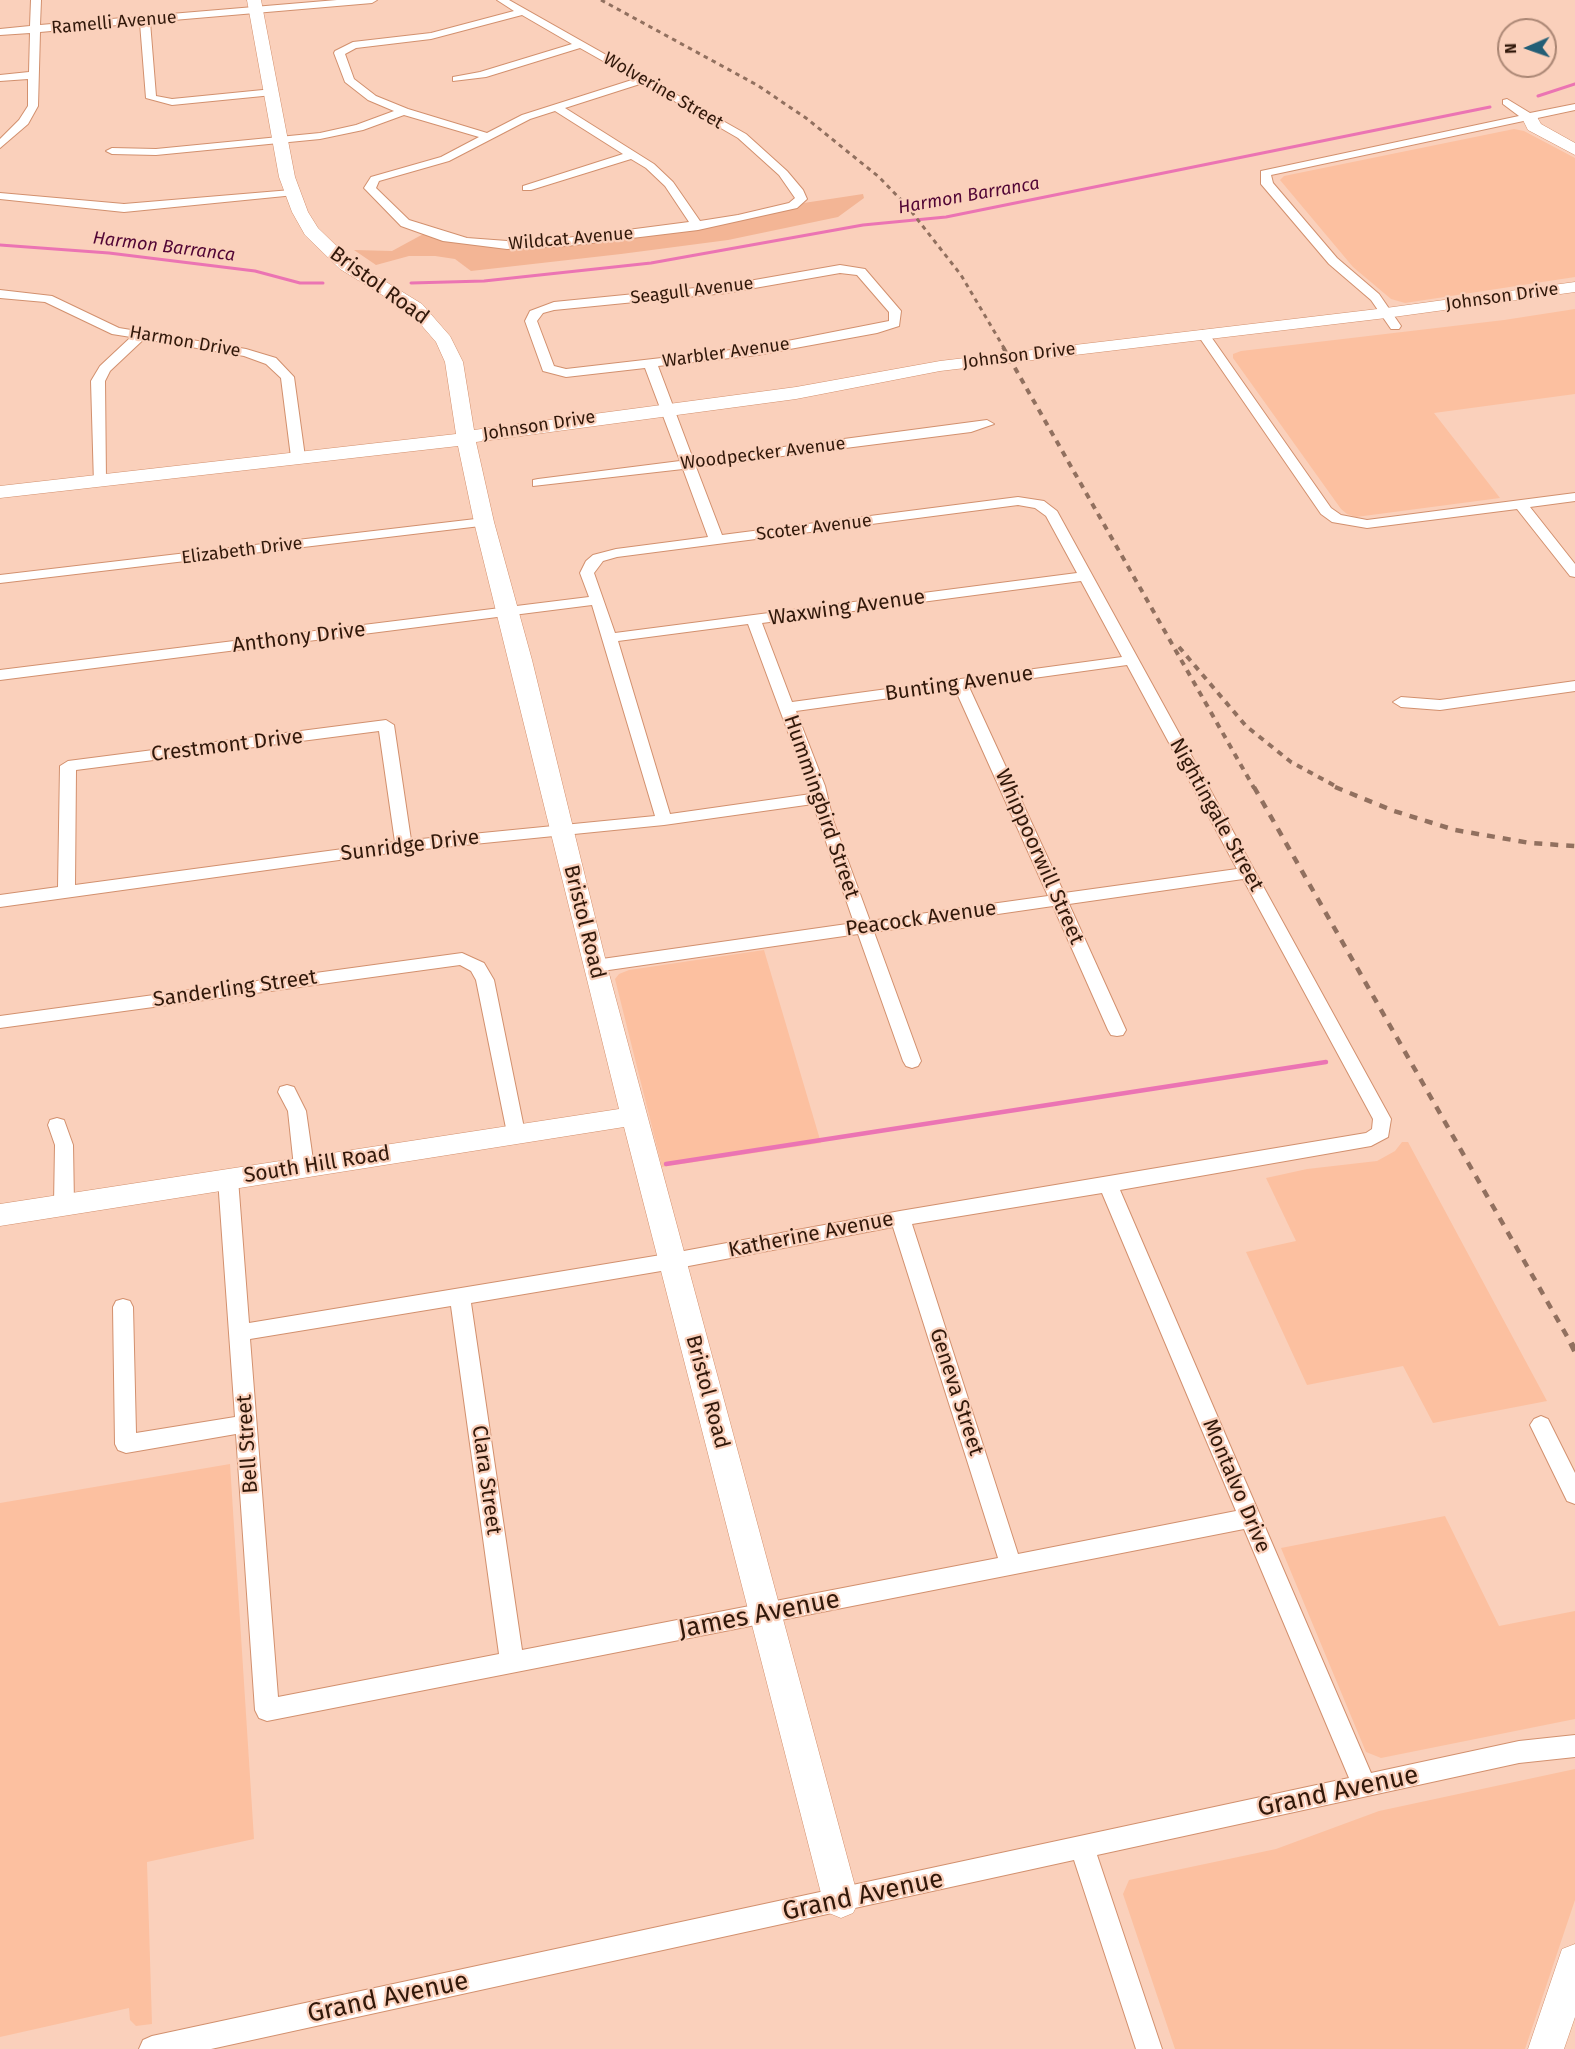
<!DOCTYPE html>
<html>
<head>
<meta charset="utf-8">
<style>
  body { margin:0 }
  #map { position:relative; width:1575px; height:2049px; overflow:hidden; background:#fad0bb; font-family:"Fira Sans",sans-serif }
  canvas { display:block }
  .north { position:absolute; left:1497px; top:18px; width:60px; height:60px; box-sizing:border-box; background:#fad0bb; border:2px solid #aa8674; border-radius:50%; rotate:268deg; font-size:16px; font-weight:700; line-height:24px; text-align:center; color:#31180a }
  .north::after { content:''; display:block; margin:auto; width:21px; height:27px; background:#235e76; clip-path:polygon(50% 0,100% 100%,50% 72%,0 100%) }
</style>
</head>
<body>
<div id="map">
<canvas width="1575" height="2049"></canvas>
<div class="north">N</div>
</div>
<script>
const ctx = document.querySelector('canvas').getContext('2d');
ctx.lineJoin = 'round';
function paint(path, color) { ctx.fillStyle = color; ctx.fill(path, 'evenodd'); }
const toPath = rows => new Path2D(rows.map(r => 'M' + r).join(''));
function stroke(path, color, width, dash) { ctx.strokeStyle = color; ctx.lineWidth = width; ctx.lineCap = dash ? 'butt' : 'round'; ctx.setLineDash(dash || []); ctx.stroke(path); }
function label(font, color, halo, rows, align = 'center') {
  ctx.font = font + ' "Fira Sans",sans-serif'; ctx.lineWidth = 4.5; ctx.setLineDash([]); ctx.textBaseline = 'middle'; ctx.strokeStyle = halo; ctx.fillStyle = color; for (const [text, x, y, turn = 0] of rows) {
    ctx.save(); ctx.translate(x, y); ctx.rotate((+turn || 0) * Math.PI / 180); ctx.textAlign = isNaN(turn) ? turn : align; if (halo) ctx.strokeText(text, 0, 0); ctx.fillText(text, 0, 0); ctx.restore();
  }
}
const built = toPath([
  [1514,129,1524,131,1575,158,1575,277,1405,303,1391,299,1353,267,1280,180,1284,176],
  [1575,309,1575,394,1434,413,1500,498,1356,517,1347,514,1341,509,1233,358,1233,354,1241,351,1504,320],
  [764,950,821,1143,662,1167,615,979,619,974,629,970],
  [1402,1142,1408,1142,1547,1401,1433,1423,1403,1366,1307,1385,1246,1252,1296,1241,1266,1178,1307,1169,1377,1161,1395,1151],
  [230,1464,254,1839,147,1862,152,2024,136,2026,130,2020,129,2008,0,2037,0,1503],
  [1445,1516,1499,1626,1575,1611,1575,1719,1381,1758,1366,1752,1281,1548],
  [1575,1769,1575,1900,1525,2049,1175,2049,1123,1894,1129,1880,1276,1849,1379,1811]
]);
const green = toPath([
  [863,194,864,198,838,217,728,240,621,254,471,271,455,259,435,256,409,256,376,265,354,250,392,251,427,232,507,245,698,226,797,204]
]);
const streamFar1 = toPath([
  [1538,96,1575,84],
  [0,245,109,253,255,271,300,283,323,283],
  [411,283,484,281,651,263,863,225,946,217,1490,107]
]);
const stream = toPath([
  [666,1164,1326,1062]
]);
const street = toPath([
  [31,0,41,0,40,25,337,0,377,0,372,3,150,22,156,96,172,99,273,89,278,92,273,95,172,105,146,98,140,23,40,32,38,106,28,124,0,148,0,139,19,120,28,106,28,79,0,81,0,75,29,72,30,33,0,35,0,29,30,26,31,0],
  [497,0,509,0,746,134,787,171,803,190,807,199,797,208,698,230,566,246,507,249,443,241,401,226,366,190,364,188,371,177,441,157,479,137,404,115,363,130,320,139,156,155,112,154,106,151,112,148,156,149,320,133,356,125,394,111,368,100,345,82,334,53,335,51,353,42,431,33,514,11,497,0],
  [522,15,572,44,480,72,453,77,453,81,486,77,580,48,635,79,522,115,487,133,408,109,376,96,354,79,345,54,356,48,431,39,522,15],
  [643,83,738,138,779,175,795,198,789,203,738,215,700,221,673,182,654,164,565,108,643,83],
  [555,111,623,154,523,186,523,190,531,190,631,159,646,168,665,186,689,222,566,238,507,241,467,238,409,220,376,188,379,181,449,161,530,119,555,111],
  [1507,99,1530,113,1575,104,1575,110,1271,175,1273,183,1337,258,1379,294,1401,326,1399,329,1391,329,1371,300,1329,264,1261,184,1261,171,1519,116,1503,104,1503,100,1507,99],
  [291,190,297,193,295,195,124,212,0,199,0,193,124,204,291,190],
  [840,265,865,269,901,311,899,326,877,333,757,355,658,366,693,459,987,420,994,424,971,432,696,467,722,535,1018,497,1044,501,1057,511,1391,1119,1388,1137,1371,1146,1120,1190,1371,1773,1519,1741,1575,1735,1575,1757,1519,1763,1097,1855,1162,2049,1136,2049,1074,1860,211,2049,139,2049,143,2040,152,2036,1349,1778,1244,1529,267,1721,259,1718,255,1710,236,1434,126,1453,118,1450,115,1444,113,1307,116,1301,123,1299,130,1301,133,1307,136,1433,235,1417,218,1179,221,1174,228,1172,235,1174,238,1179,249,1323,673,1253,900,1211,1366,1133,1372,1129,1373,1119,1243,879,1069,904,1126,1030,1123,1035,1117,1036,1111,1035,1108,1030,1053,906,874,932,921,1061,918,1066,912,1068,906,1066,903,1061,858,934,595,972,589,970,586,966,595,960,854,923,813,804,664,825,404,851,0,907,0,895,58,887,60,766,68,761,386,720,394,725,411,840,655,816,592,605,0,680,0,670,589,597,580,573,586,561,593,555,616,549,708,537,683,469,533,486,533,480,538,479,680,461,645,368,566,377,543,371,525,321,530,311,554,302,726,285,840,265],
  [840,273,857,275,889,312,889,321,757,347,566,369,554,366,537,321,543,313,554,310,726,293,840,273],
  [1018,505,1035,508,1046,516,1077,573,615,633,594,573,603,561,617,557,1018,505],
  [1081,581,1122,657,792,702,762,623,1081,581],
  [748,624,811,794,670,814,618,641,748,624],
  [1127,665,1237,869,1064,893,969,687,1127,665],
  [955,689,1048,896,870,921,833,820,825,786,796,711,955,689],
  [379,731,395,842,75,885,76,770,379,731],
  [1102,1193,1236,1511,1018,1554,912,1224,1102,1193],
  [893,1227,998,1558,522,1650,471,1303,673,1269,893,1227],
  [451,1306,499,1654,278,1697,250,1339,451,1306],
  [0,290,52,296,119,328,246,349,276,358,294,377,305,457,298,461,291,457,281,378,266,364,244,356,144,339,110,371,105,381,106,481,104,484,94,484,91,381,100,366,131,337,112,334,45,302,0,298,0,290],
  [1203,330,1207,331,1331,508,1341,515,1367,520,1575,493,1575,501,1530,507,1575,564,1575,577,1570,576,1517,509,1367,528,1332,522,1321,514,1197,334,1203,330],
  [484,518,489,519,489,525,0,583,0,575,484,518],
  [1575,681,1575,691,1440,710,1401,707,1393,702,1401,697,1440,700,1575,681],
  [462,953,484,963,494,980,525,1133,523,1138,509,1138,507,1133,476,980,471,971,460,965,0,1028,0,1016,462,953],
  [287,1085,294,1087,306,1111,314,1167,311,1172,304,1174,297,1172,294,1167,288,1111,278,1092,280,1087,287,1085],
  [57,1118,64,1120,73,1145,74,1204,71,1209,64,1211,57,1209,54,1204,55,1145,48,1125,50,1120,57,1118],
  [1541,1416,1548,1419,1575,1473,1575,1504,1567,1501,1530,1425,1534,1419,1541,1416]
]);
const secondary = toPath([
  [247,0,261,0,295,177,308,212,318,228,352,261,422,304,450,336,463,362,474,430,796,387,940,361,1386,308,1575,282,1575,292,1386,318,940,371,796,399,476,442,494,522,532,660,607,966,859,1901,853,1913,841,1918,829,1913,823,1901,624,1127,0,1226,0,1204,619,1109,474,522,458,446,0,498,0,486,456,434,445,362,436,342,410,312,340,269,305,235,292,212,279,177,247,0],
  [1530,113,1536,115,1541,124,1575,143,1575,155,1528,130,1522,118,1530,113],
  [1575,1944,1575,2017,1564,2049,1528,2049,1562,1949,1575,1944]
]);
const railFar3 = toPath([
  [601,0,757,85,806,118,879,177,907,206,961,275,1004,348]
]);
const railFar2 = toPath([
  [1003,347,1254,788],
  [1179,647,1246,726,1291,762,1339,788]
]);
const railFar1 = toPath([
  [1254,787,1572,1345],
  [1335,787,1394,811,1455,830,1530,843,1575,846]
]);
const rail = toPath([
  [1571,1343,1575,1351]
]);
const farStreetnames = [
  ["Ramelli Avenue",114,23,-5],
  ["Wolverine Street",663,91,30],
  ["Wildcat Avenue",571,239,-5],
  ["Seagull Avenue",692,291,-7],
  ["Johnson Drive",1502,297,-8],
  ["Harmon Drive",185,342,10],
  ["Warbler Avenue",726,353,-8],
  ["Johnson Drive",1019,356,-7],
  ["Johnson Drive",539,426,-9],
  ["Woodpecker Avenue",763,454,-7],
  ["Scoter Avenue",814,528,-7],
  ["Elizabeth Drive",242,551,-7]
];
const farWaternames = [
  ["Harmon Barranca",969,196,-10],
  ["Harmon Barranca",164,247,7]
];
const streetNames = [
  ["Bristol Road",379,286,36],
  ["Waxwing Avenue",847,608,-8],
  ["Anthony Drive",299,638,-7],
  ["Bunting Avenue",959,684,-8],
  ["Crestmont Drive",227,746,-7],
  ["Hummingbird Street",821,807,71],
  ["Nightingale Street",1216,815,61],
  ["Sunridge Drive",410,846,-7],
  ["Whippoorwill Street",1039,857,66],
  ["Peacock Avenue",921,919,-8],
  ["Bristol Road",584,922,76],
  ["Sanderling Street",235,989,-8],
  ["South Hill Road",317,1165,-9],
  ["Katherine Avenue",811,1235,-11],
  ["Bristol Road",707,1392,75],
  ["Geneva Street",956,1392,72],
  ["Bell Street",248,1444,-94],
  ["Clara Street",486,1480,82],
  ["Montalvo Drive",1236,1486,67]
];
const nearStreetnames = [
  ["James Avenue",759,1615,-11],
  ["Grand Avenue",1338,1792,-12],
  ["Grand Avenue",863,1896,-12],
  ["Grand Avenue",388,1998,-12]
];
paint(built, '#fcc0a0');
paint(green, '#f3b595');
stroke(streamFar1, '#eb74b3', 3);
stroke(stream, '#eb74b3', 4.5);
stroke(street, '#d2906e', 2);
stroke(secondary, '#d2906e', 1);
paint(street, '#fff');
paint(secondary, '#fff');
stroke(railFar3, '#91705f', 3, [4.5, 4.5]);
stroke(railFar2, '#91705f', 4, [6, 6]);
stroke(railFar1, '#91705f', 4.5, [8, 8]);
stroke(rail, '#91705f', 6, [10, 10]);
label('18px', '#31180a', '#fad0bb', farStreetnames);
label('italic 18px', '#510535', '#fad0bb', farWaternames);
label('21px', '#31180a', '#fad0bb', streetNames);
label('26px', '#31180a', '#fad0bb', nearStreetnames);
</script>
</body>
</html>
